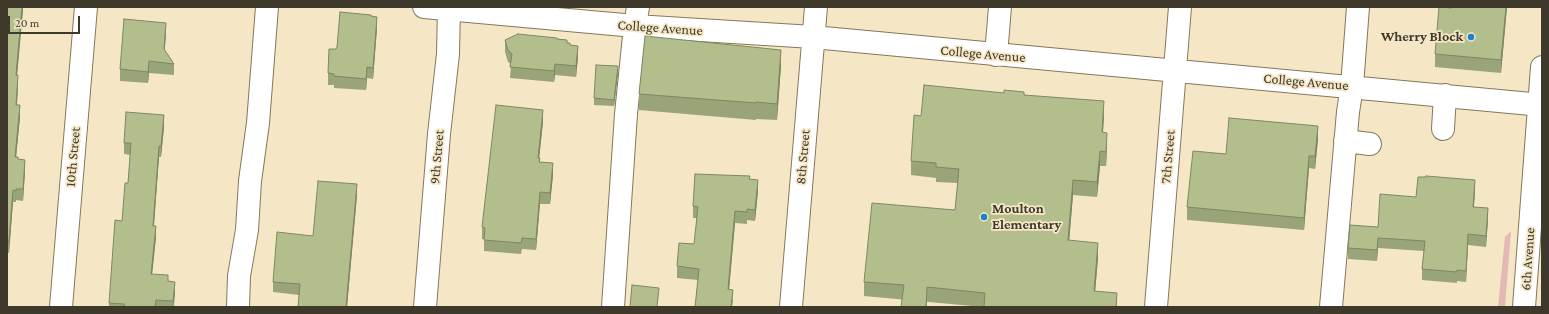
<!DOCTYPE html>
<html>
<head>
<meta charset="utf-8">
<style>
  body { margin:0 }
  #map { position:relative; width:1549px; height:314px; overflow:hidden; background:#f5e7c6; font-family:"Crimson Pro",serif }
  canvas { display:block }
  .frame { position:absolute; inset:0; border:8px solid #3f392c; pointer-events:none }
  .scale { position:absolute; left:8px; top:16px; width:72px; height:18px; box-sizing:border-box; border:2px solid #3f392c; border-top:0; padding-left:5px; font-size:12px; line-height:14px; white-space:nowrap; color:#3f392c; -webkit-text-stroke:3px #f5e7c6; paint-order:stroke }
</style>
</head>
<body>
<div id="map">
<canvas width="1549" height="314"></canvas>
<div class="frame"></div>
<div class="scale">20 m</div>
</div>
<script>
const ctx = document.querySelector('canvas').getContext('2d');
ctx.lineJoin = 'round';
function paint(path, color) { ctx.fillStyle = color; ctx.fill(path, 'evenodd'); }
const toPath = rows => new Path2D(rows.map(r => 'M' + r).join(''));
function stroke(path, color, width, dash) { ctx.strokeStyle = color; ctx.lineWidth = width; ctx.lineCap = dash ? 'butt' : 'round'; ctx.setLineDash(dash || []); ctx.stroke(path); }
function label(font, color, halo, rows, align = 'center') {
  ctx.font = font + ' "Crimson Pro",serif'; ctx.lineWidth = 3.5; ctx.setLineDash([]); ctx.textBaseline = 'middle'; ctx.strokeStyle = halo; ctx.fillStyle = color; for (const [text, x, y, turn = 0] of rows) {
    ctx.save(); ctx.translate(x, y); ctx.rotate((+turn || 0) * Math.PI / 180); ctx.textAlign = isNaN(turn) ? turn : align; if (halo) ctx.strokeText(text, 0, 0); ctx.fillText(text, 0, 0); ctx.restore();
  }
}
const green = toPath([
  [1511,231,1505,307,1498,307,1505,237]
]);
const minor = toPath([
  [424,7,635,26,813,37,1542,105],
  [996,55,1000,7],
  [1443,129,1445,95],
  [1345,141,1370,144],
  [61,307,86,7],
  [238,307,239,276,247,230,250,181,258,123,267,7],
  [425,307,439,134,448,54,449,7],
  [613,307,626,114,635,26,638,7],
  [791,307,816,7],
  [1156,307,1180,7],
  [1331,307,1348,112,1352,86,1358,7]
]);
const major = toPath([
  [1524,307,1542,67]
]);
const wall = toPath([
  [7,7,23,7,17,75,18,87,17,105,20,117,16,157,18,159,25,171,23,201,16,200,16,202,13,202,9,253,7,253],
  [1452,7,1507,7,1501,73,1435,67,1435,54],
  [371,17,377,28,373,79,367,78,366,90,334,88,334,85,328,85,328,73,336,49],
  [166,34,164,50,174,64,174,75,149,73,148,83,120,81,120,69],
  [557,39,567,43,570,45,578,57,576,77,555,75,554,82,510,78,511,64,508,62,505,52,505,40],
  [781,66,777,120,756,119,756,120,639,110,639,94],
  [618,73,614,106,594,105,594,98],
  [1024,95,1104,115,1103,132,1107,147,1106,166,1100,166,1097,197,1073,195,1069,241,1098,258,1095,291,1117,307,983,307,864,296,864,282,955,210,958,183,936,182,936,178,911,175,911,161,921,116],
  [543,122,539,158,540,162,553,175,550,204,540,204,536,250,522,249,521,254,484,251,484,239,482,239,482,227],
  [164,127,161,157,159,157,154,226,156,237,152,274,168,281,175,293,174,307,109,307,109,303,128,183,130,155,124,154,124,143],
  [1318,139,1315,169,1309,168,1304,230,1187,220,1187,207,1226,154],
  [750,179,758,191,755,221,747,220,747,224,735,223,729,290,733,301,732,307,695,307,698,280,677,278,677,266,694,244,697,218,693,218,693,206],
  [1475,191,1474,207,1488,219,1486,247,1468,245,1466,282,1457,281,1457,283,1422,280,1422,269,1424,251,1378,248,1377,261,1348,259,1348,248,1378,227],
  [357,195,347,307,298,307,299,295,273,292,273,282,313,236]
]);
const shadedWall = toPath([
  [22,7,23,7,23,11,16,87,16,75],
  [1506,7,1507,7,1501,73,1501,60],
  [377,17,377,28,373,79,373,68],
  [166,23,166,34,164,61,164,49],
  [578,46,578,57,576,77,576,66],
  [781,50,781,66,777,120,777,104],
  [149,61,149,73,148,83,148,72],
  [555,64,555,75,554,82,554,71],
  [618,66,618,73,614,106,614,100],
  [367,67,367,78,366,90,366,79],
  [18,75,18,87,16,116,16,105],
  [1104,101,1104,115,1102,147,1102,132],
  [20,105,20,117,15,168,15,157],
  [543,110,543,122,538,169,538,158],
  [164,115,164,127,161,157,161,146],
  [1318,126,1318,139,1315,169,1315,156],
  [1107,133,1107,147,1106,166,1106,152],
  [159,146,159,157,153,237,153,226],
  [1100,151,1100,166,1097,197,1097,182],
  [1309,156,1309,168,1304,230,1304,218],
  [25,160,25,171,23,201,23,189],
  [553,163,553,175,550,204,550,193],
  [758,180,758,191,755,221,755,210],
  [1073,180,1073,195,1068,255,1068,240],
  [1475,180,1475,191,1473,218,1473,207],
  [357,184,357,195,347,307,346,307],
  [13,190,13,202,9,253,9,241],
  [540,192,540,204,536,250,536,239],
  [1488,208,1488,219,1486,247,1486,236],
  [735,211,735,223,728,301,728,289],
  [156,226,156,237,151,285,151,274],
  [1468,234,1468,245,1466,282,1466,271],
  [1378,238,1378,248,1377,261,1377,250],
  [1098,243,1098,258,1094,305,1094,291],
  [175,282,175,293,173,307,173,301],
  [927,287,927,307,926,307],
  [733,290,732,307,731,307],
  [1117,293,1117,307,1116,307]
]);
const building = toPath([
  [7,7,22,7,16,75,18,75,16,105,20,105,15,157,18,157,18,159,25,160,23,189,16,189,16,191,13,190,9,241,7,241,7,7],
  [1439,7,1452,8,1452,7,1506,7,1501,60,1435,54,1439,7],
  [340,12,371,15,371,16,377,17,373,68,367,67,366,79,334,76,334,74,328,73,329,49,336,49,337,47,340,12],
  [124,19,166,23,164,49,174,64,149,61,148,72,120,69,124,19],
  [518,34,557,38,557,39,567,40,567,43,570,43,570,45,578,46,576,66,555,64,554,71,510,67,512,54,508,50,505,40,518,34],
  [645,36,781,50,777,104,756,102,756,103,639,94,645,36],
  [596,65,618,66,614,100,594,98,596,65],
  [924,85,1004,93,1004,90,1024,92,1024,95,1104,101,1102,132,1107,133,1106,152,1100,151,1097,182,1073,180,1068,240,1098,243,1094,291,1117,293,1116,307,984,307,985,293,927,287,926,307,901,307,904,285,864,282,872,203,955,210,959,169,936,167,936,163,911,161,914,115,921,116,924,85],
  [496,105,543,110,538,158,540,158,539,162,553,163,550,193,540,192,536,239,522,238,521,243,484,240,485,228,482,227,496,105],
  [126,112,164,115,161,146,159,146,153,226,156,226,151,274,168,275,168,281,175,282,173,301,156,300,155,307,130,307,124,306,124,304,109,303,115,220,122,221,125,183,128,183,131,143,124,143,126,112],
  [1229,118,1318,126,1315,156,1309,156,1304,218,1187,207,1193,151,1226,154,1229,118],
  [695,174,750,176,749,179,758,180,755,210,747,209,747,212,735,211,728,289,733,290,731,307,695,307,699,269,677,266,679,243,694,244,698,207,693,206,695,174],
  [1426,176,1475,180,1473,207,1488,208,1486,236,1468,234,1466,271,1457,270,1457,272,1422,269,1425,241,1378,238,1377,250,1348,248,1350,225,1378,227,1380,194,1416,197,1418,177,1426,177,1426,176],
  [318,181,357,184,346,307,298,307,300,284,273,282,277,232,313,236,318,181],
  [632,285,659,288,657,307,630,307,632,285]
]);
const markers = [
  [1471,37,4,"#1e80cc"],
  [984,217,4,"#1e80cc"]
];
const streetNames = [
  ["College Avenue",660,28,4],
  ["College Avenue",983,54,5],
  ["College Avenue",1306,82,5],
  ["10th Street",73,157,-85],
  ["9th Street",437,157,-85],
  ["8th Street",803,157,-85],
  ["7th Street",1168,157,-85],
  ["6th Avenue",1528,259,-86]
];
const poiNames = [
  ["Wherry Block",1463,37],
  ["Moulton",992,209,"left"],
  ["Elementary",992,225,"left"]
];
paint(green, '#e2b9b5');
stroke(minor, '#84775a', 24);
stroke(major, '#84775a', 24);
stroke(minor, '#fff', 22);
stroke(major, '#fff', 22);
paint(wall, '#99a479');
paint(shadedWall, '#7d8663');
paint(building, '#b2bf8d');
stroke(building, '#7d8663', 1);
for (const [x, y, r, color] of markers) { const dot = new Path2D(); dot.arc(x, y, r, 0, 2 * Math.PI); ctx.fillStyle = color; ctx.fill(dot); stroke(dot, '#f5e7c6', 1.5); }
label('14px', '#3f392c', '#f5e7c6', streetNames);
label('bold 14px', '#3f392c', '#f5e7c6', poiNames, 'right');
</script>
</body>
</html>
